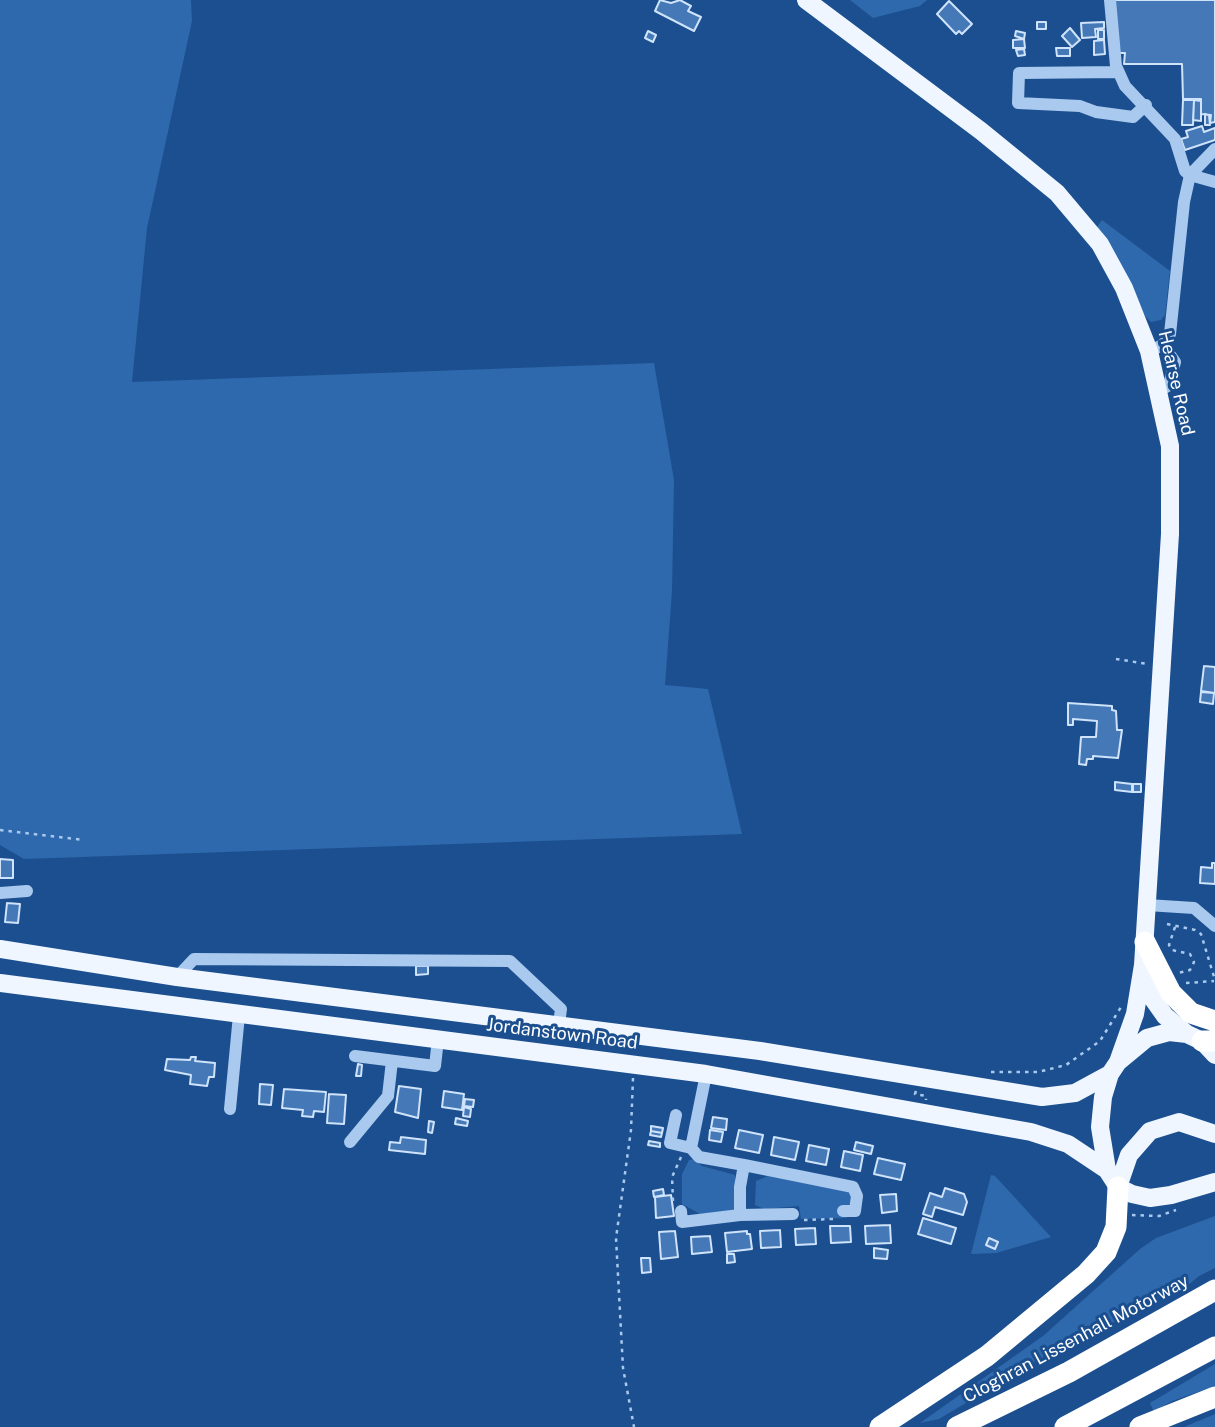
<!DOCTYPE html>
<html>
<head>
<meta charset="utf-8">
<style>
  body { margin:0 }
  canvas { display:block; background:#1b4f8f }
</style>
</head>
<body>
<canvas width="1215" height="1427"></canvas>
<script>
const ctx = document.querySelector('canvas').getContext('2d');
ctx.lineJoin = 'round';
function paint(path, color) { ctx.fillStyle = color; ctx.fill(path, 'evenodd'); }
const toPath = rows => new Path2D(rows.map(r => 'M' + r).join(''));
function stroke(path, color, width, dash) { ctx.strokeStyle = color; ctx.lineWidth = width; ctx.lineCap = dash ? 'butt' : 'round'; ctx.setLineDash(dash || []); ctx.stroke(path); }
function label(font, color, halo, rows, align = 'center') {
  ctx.font = font + ' "Public Sans",sans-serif'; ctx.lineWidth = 6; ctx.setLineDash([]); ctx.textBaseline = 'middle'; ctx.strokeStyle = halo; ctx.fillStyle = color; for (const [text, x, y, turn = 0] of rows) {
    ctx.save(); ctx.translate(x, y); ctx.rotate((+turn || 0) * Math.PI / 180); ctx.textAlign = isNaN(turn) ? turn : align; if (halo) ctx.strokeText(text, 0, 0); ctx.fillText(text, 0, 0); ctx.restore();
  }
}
const green = toPath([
  [0,0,191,0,192,21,147,228,132,382,654,363,674,480,672,591,665,685,708,689,742,834,24,859,0,845],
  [850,0,927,0,920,6,873,18],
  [1102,220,1170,271,1165,315,1161,320,1151,322,1145,316,1097,227],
  [694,1159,702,1166,735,1175,735,1210,700,1214,682,1204,682,1174,689,1160],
  [991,1175,995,1176,1051,1237,996,1253,971,1254],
  [768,1176,851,1192,855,1200,846,1208,847,1218,801,1219,799,1206,764,1209,755,1205,756,1181],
  [1215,1216,1215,1268,1199,1276,1176,1295,1160,1297,1139,1314,1085,1332,939,1419,920,1423,1043,1336,1140,1249,1156,1238],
  [1215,1364,1215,1386,1172,1401,1154,1412,1150,1403],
  [1215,1414,1215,1427,1184,1427]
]);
const building = toPath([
  [660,0,671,3,680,0,691,6,688,11,701,17,694,31,655,11,660,0],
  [1114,0,1215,0,1215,122,1210,123,1211,115,1201,114,1201,99,1183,99,1182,64,1124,64,1125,53,1118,53,1114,0],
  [949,1,972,24,962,34,959,31,956,34,937,14,949,1],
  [1037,22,1046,22,1046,29,1037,29,1037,22],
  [1104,22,1104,28,1095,29,1096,37,1082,38,1081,23,1104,22],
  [1070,28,1080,40,1072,47,1062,36,1070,28],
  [1098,30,1104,30,1104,39,1098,39,1098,30],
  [648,31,656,35,653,42,645,38,648,31],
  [1016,31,1025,33,1024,39,1015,36,1016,31],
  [1024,39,1025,48,1013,48,1013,40,1024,39],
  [1104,40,1105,54,1094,55,1094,41,1104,40],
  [1056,48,1070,48,1070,56,1057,56,1056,48],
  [1024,49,1025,55,1018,56,1016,50,1024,49],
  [1183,100,1194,100,1193,125,1182,125,1183,100],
  [1194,100,1201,101,1201,121,1193,120,1194,100],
  [1205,114,1209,115,1210,125,1205,125,1205,114],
  [1202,126,1204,132,1215,128,1215,140,1185,150,1181,139,1188,137,1186,131,1202,126],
  [1204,666,1215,667,1215,693,1201,691,1204,666],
  [1201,692,1214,693,1213,704,1200,702,1201,692],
  [1068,703,1112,706,1112,710,1116,711,1117,730,1122,730,1118,758,1093,756,1093,759,1087,759,1086,765,1079,764,1081,737,1096,737,1097,721,1073,719,1073,725,1068,725,1068,703],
  [1115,782,1132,784,1132,792,1115,790,1115,782],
  [1133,784,1141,784,1141,792,1133,792,1133,784],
  [0,859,13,860,13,878,0,878,0,859],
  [1212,863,1215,863,1215,884,1200,883,1201,867,1212,868,1212,863],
  [7,903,20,904,18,923,5,922,7,903],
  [416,966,428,966,428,974,416,975,416,966],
  [191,1057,196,1057,195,1061,215,1063,214,1077,209,1077,207,1086,190,1084,191,1075,165,1070,167,1059,190,1060,191,1057],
  [358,1064,362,1065,361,1076,356,1076,358,1064],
  [260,1084,273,1085,271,1105,259,1104,260,1084],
  [399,1086,421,1089,418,1118,395,1112,399,1086],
  [284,1089,326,1092,324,1112,314,1111,313,1117,302,1116,303,1110,282,1108,284,1089],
  [444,1091,464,1094,462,1110,442,1107,444,1091],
  [329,1094,346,1095,344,1124,327,1123,329,1094],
  [465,1099,474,1100,473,1107,464,1106,465,1099],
  [464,1107,471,1109,470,1117,463,1116,464,1107],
  [713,1117,727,1119,726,1130,711,1128,713,1117],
  [456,1118,468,1121,467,1126,455,1124,456,1118],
  [429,1121,434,1122,432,1133,428,1132,429,1121],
  [651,1126,663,1128,662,1133,651,1131,651,1126],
  [710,1130,723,1132,721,1142,709,1140,710,1130],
  [739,1130,763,1135,759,1153,735,1148,739,1130],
  [651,1131,662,1133,661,1137,650,1135,651,1131],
  [401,1137,426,1140,425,1154,389,1150,390,1142,400,1143,401,1137],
  [774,1137,799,1142,795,1160,771,1155,774,1137],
  [649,1141,660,1143,660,1147,648,1145,649,1141],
  [856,1142,873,1146,871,1154,854,1150,856,1142],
  [809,1145,829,1149,826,1165,806,1161,809,1145],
  [844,1151,863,1155,860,1171,841,1167,844,1151],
  [878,1158,905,1164,901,1180,874,1174,878,1158],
  [945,1188,964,1194,967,1202,963,1215,935,1207,932,1217,923,1214,930,1193,942,1197,945,1188],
  [663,1189,664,1195,654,1197,653,1191,663,1189],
  [896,1194,897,1211,882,1213,880,1195,896,1194],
  [671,1195,674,1216,656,1218,655,1197,671,1195],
  [923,1218,956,1228,951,1244,918,1234,923,1218],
  [890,1225,891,1243,866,1244,865,1226,890,1225],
  [830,1226,850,1226,851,1242,831,1243,830,1226],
  [815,1228,816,1244,796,1245,795,1229,815,1228],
  [780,1230,781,1247,761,1248,760,1231,780,1230],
  [675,1231,678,1257,661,1259,659,1232,675,1231],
  [747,1231,747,1234,750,1234,752,1249,727,1252,725,1233,747,1231],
  [710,1236,712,1252,692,1254,691,1237,710,1236],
  [989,1238,998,1242,995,1249,986,1245,989,1238],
  [874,1248,888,1250,887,1259,874,1258,874,1248],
  [727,1254,734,1254,735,1262,727,1263,727,1254],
  [641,1258,650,1258,651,1272,642,1273,641,1258]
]);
const path = toPath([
  [1116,659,1148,664],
  [0,830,84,840],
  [1167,924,1195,930,1201,934,1215,980],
  [1175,927,1169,945,1172,950,1190,954,1194,962,1190,970,1178,973],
  [1186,983,1214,981],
  [991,1072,1038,1072,1066,1065,1100,1041,1121,1007],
  [633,1078,631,1130,616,1238,623,1368,634,1427],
  [916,1091,915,1094,926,1096,926,1100],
  [673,1201,672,1177,681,1157],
  [1132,1215,1159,1216,1176,1210],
  [804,1220,833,1219]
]);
const minor = toPath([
  [1110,0,1116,66,1125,86,1175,139,1185,171,1190,175,1215,182],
  [1118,72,1019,73,1018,103,1080,106,1096,112,1133,117,1146,105],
  [1149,351,1163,345,1170,334,1184,202,1190,175,1215,149],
  [1159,391,1169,385,1175,362,1163,345],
  [0,893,27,891],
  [1147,905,1194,908,1215,926],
  [177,977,194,959,510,961,561,1009,559,1024],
  [355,1056,435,1066,438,1039],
  [706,1074,691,1148,699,1157,744,1165],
  [230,1109,239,1015],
  [676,1115,670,1143,691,1148],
  [350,1142,388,1096,392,1061],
  [681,1211,682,1222,740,1215,740,1187,744,1165,853,1187,857,1196,855,1211,843,1211],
  [740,1215,793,1214]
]);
const major = toPath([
  [806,0,981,131,1057,193,1100,244,1124,288,1149,351,1170,446,1170,534,1143,965,1135,1014,1118,1062],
  [0,949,177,977,760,1051,1042,1097,1075,1093,1110,1074],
  [1144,970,1153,999,1165,1016,1187,1034],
  [0,983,706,1074,1031,1132,1068,1144,1107,1170],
  [1215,1055,1202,1041,1187,1034,1169,1032,1147,1038,1118,1062,1110,1074,1103,1097,1100,1127,1107,1170,1118,1187,1132,1194,1150,1198,1171,1195,1215,1182],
  [1118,1187,1129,1155,1150,1131,1179,1122,1215,1134]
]);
const highway = toPath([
  [1145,942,1171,993,1191,1013,1215,1021],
  [1202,1041,1215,1041],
  [880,1427,987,1356,1086,1274,1106,1252,1116,1227,1118,1187],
  [957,1427,1069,1372,1215,1290],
  [1065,1427,1215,1347],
  [1140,1427,1215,1397]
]);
const streetNames = [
  ["Hearse Road",1176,383,77],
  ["Jordanstown Road",562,1034,7],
  ["Cloghran Lissenhall Motorway",1076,1339,-28]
];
paint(green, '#2e69ad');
paint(building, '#4478b7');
stroke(building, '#cfe3fa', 2);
stroke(path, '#a9c9ee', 2.5, [3.5, 5]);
stroke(minor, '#a9c9ee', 12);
stroke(major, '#f0f6ff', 18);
stroke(highway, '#fff', 21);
label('18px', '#fff', '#1b4f8f', streetNames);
</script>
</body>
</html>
